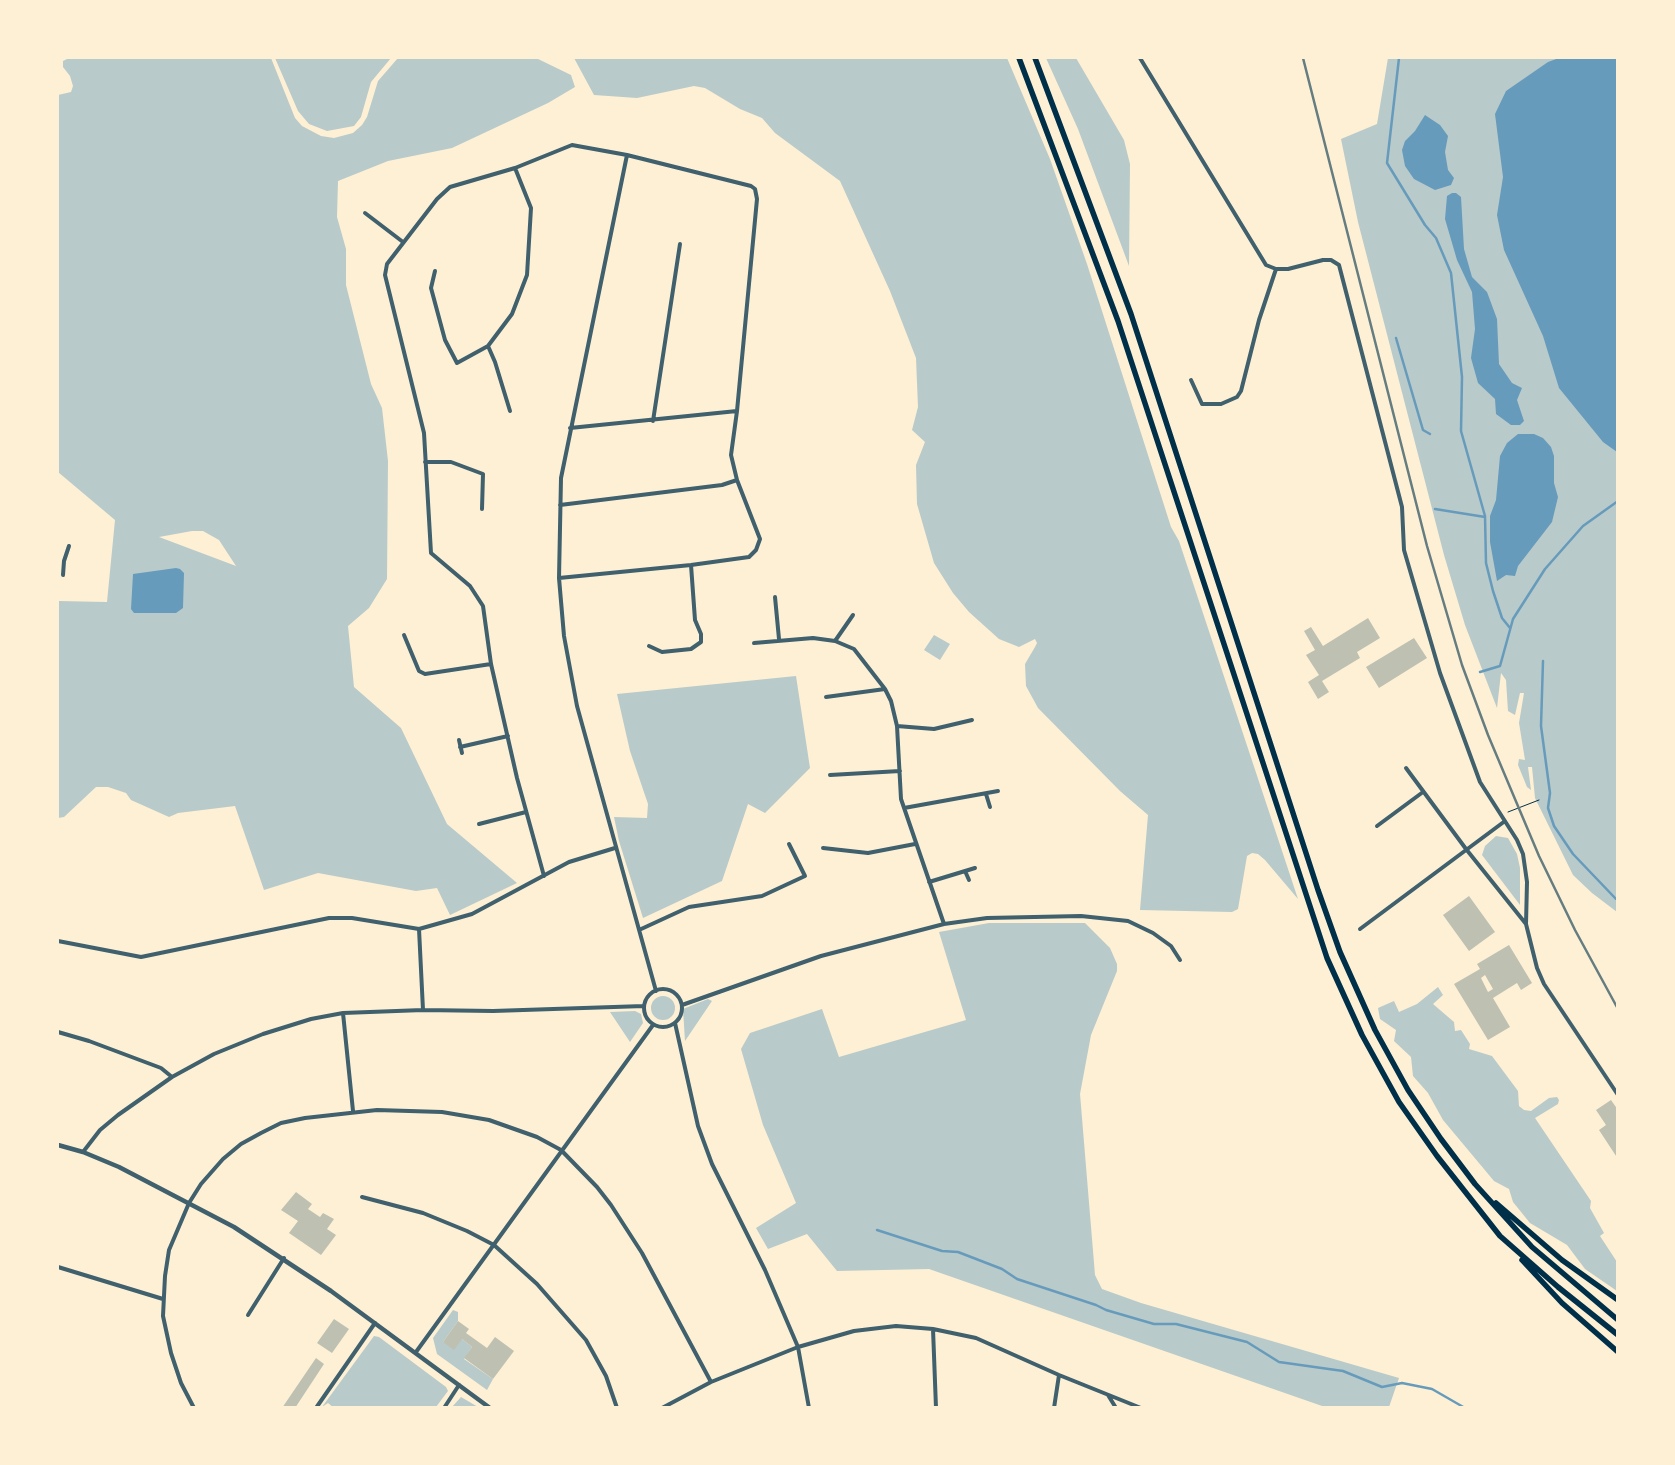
<!DOCTYPE html>
<html>
<head>
<meta charset="utf-8">
<style>
  body { margin:0 }
  #map { position:relative; width:1675px; height:1465px; overflow:hidden; background:#fdf0d5; font-family:"Asap Condensed",sans-serif }
  canvas { display:block }
  .frame { position:absolute; inset:0; border:59px solid #fdf0d5; pointer-events:none }
</style>
</head>
<body>
<div id="map">
<canvas width="1675" height="1465"></canvas>
<div class="frame"></div>
</div>
<script>
const ctx = document.querySelector('canvas').getContext('2d');
ctx.lineJoin = 'round';
function paint(path, color) { ctx.fillStyle = color; ctx.fill(path, 'evenodd'); }
const toPath = rows => new Path2D(rows.map(r => 'M' + r).join(''));
function stroke(path, color, width, dash) { ctx.strokeStyle = color; ctx.lineWidth = width; ctx.lineCap = dash ? 'butt' : 'round'; ctx.setLineDash(dash || []); ctx.stroke(path); }
const green = toPath([
  [69,58,271,58,295,118,302,126,321,136,334,138,353,133,362,125,367,117,378,81,398,58,536,58,571,75,575,87,548,103,452,148,388,161,338,181,337,217,346,249,346,285,371,384,382,408,388,461,387,579,369,608,348,626,354,687,401,728,447,824,517,883,450,915,437,888,416,891,318,873,264,890,235,806,178,813,169,817,131,800,126,793,108,787,96,787,64,817,58,818,58,601,107,602,115,520,58,472,58,95,71,92,73,86,70,76,63,67,63,61],
  [192,531,203,531,219,540,236,566,159,537],
  [275,58,391,58,371,82,361,117,354,126,327,131,309,124,298,111],
  [574,58,1007,58,1050,159,1087,264,1171,527,1179,541,1298,899,1265,860,1258,854,1252,853,1247,856,1238,909,1232,912,1140,910,1148,815,1120,791,1038,708,1026,686,1025,664,1035,647,1037,643,1035,639,1019,647,999,639,969,612,953,593,934,563,917,504,916,465,925,442,912,430,918,407,916,358,890,291,840,181,775,133,762,118,740,109,705,88,694,86,637,98,594,95],
  [1046,58,1076,58,1124,140,1130,164,1129,266,1078,129],
  [1388,58,1617,58,1617,912,1592,893,1573,875,1535,798,1532,767,1528,767,1531,790,1527,787,1518,765,1519,759,1525,760,1519,723,1524,693,1520,693,1515,715,1508,711,1506,680,1501,673,1497,708,1465,625,1444,555,1358,222,1341,139,1377,124],
  [934,635,950,644,940,660,924,650],
  [796,676,810,768,765,813,748,804,722,881,643,918,619,841,614,817,647,818,648,804,630,751,617,694],
  [1496,836,1508,838,1517,854,1520,868,1520,905,1482,855,1485,846],
  [989,923,1085,923,1110,948,1117,964,1117,971,1091,1035,1080,1094,1095,1275,1102,1289,1141,1303,1399,1378,1389,1407,1325,1407,929,1269,837,1271,807,1234,768,1249,756,1228,796,1203,763,1125,741,1049,750,1033,822,1009,839,1057,966,1020,939,932],
  [1438,987,1443,995,1433,1004,1454,1022,1455,1031,1461,1030,1470,1044,1469,1049,1492,1056,1518,1091,1519,1106,1524,1110,1531,1111,1549,1098,1557,1097,1559,1100,1558,1104,1535,1118,1591,1201,1590,1208,1604,1233,1600,1236,1617,1262,1617,1291,1585,1269,1567,1245,1530,1223,1513,1202,1509,1189,1494,1181,1443,1120,1428,1093,1413,1076,1411,1057,1394,1041,1396,1030,1380,1019,1378,1008,1394,1001,1399,1012,1417,1004],
  '651 1008a12 12 0 1 1 24 0a12 12 0 1 1-24 0Z',
  [708,999,712,1001,685,1041,683,1009],
  [635,1011,641,1014,643,1023,630,1042,610,1012],
  [453,1310,458,1312,458,1321,443,1342,462,1339,472,1347,464,1359,493,1379,487,1390,437,1354,433,1338],
  [374,1336,379,1337,446,1387,448,1391,436,1407,334,1408,328,1403,322,1407],
  [461,1397,478,1407,452,1407]
]);
const water = toPath([
  [1559,58,1617,58,1617,452,1603,442,1559,388,1543,336,1504,250,1497,215,1503,177,1495,114,1506,91,1548,62],
  [1425,115,1440,125,1448,136,1445,152,1448,170,1454,178,1451,185,1435,190,1414,179,1405,166,1402,150,1405,141,1415,131],
  [1452,193,1456,193,1461,197,1464,249,1472,277,1487,292,1497,319,1499,364,1512,383,1522,388,1517,400,1524,421,1520,425,1511,425,1496,414,1495,399,1478,383,1471,358,1475,329,1472,292,1457,260,1445,219,1447,196],
  [1518,434,1534,434,1543,438,1551,447,1554,456,1554,483,1558,497,1552,522,1518,566,1515,576,1506,575,1497,581,1490,542,1490,516,1496,500,1500,456,1507,443],
  [176,568,180,569,184,573,183,608,176,613,134,613,131,609,133,574]
]);
const stream = toPath([
  [1399,58,1387,163,1425,225,1436,238,1451,273,1462,377,1461,431,1485,516,1486,563,1493,591,1502,618,1510,628],
  [1396,338,1423,430,1430,434],
  [1435,509,1485,517],
  [1543,661,1541,726,1550,793,1548,808,1554,826,1573,854,1616,899],
  [1480,672,1500,666,1513,619,1545,569,1583,526,1618,501],
  [877,1230,942,1251,958,1252,1002,1269,1017,1279,1096,1305,1106,1310,1154,1324,1176,1324,1247,1342,1279,1362,1343,1371,1382,1387,1402,1383,1432,1389,1465,1408]
]);
const building = toPath([
  [1368,618,1380,638,1357,652,1360,658,1322,681,1329,692,1318,699,1308,682,1319,675,1306,655,1315,650,1304,631,1311,627,1323,646],
  [1414,638,1427,658,1379,688,1366,667],
  [1469,896,1495,932,1469,951,1443,915],
  [1509,945,1532,983,1521,990,1517,983,1493,998,1510,1027,1488,1040,1454,984,1480,969,1477,964],
  [1485,975,1493,989,1488,992,1481,978],
  [1611,1100,1618,1110,1618,1159,1599,1130,1606,1125,1596,1110],
  [296,1192,312,1204,308,1209,320,1217,323,1213,334,1219,327,1229,336,1235,321,1255,289,1233,298,1221,281,1210],
  [334,1319,349,1329,332,1353,317,1343],
  [458,1321,469,1329,466,1333,487,1348,495,1337,514,1351,493,1379,464,1358,472,1347,462,1339,454,1350,443,1342],
  [316,1358,324,1364,299,1402,295,1408,282,1408]
]);
const path = toPath([
  [1508,812,1539,800]
]);
const minor = toPath([
  [1140,58,1266,265,1276,269,1288,269,1323,260,1331,260,1339,265,1402,507,1404,550,1440,673,1480,782,1517,840,1523,854,1527,882,1526,924,1537,968,1544,984,1618,1095],
  [627,155,561,478,559,578,564,636,577,706,656,991],
  [365,213,403,242],
  [435,271,431,288,445,340,457,363,488,346,512,314,527,275,531,208,515,168],
  [488,346,495,362,510,411],
  [1191,380,1202,404,1221,404,1237,397,1241,391,1259,320,1276,269],
  [653,421,680,244],
  [570,428,737,411],
  [425,462,451,462,483,474,482,509],
  [560,505,722,485,737,480],
  [63,575,64,561,69,546],
  [775,597,779,639],
  [404,635,419,671,425,674,491,664],
  [835,641,853,615],
  [754,643,813,638,835,641,854,649,885,689,891,701,897,726,901,799,944,924],
  [649,646,662,652,691,649,701,642,701,634,695,620,691,565],
  [826,697,885,689],
  [897,726,934,729,972,720],
  [459,740,462,753],
  [460,747,508,736],
  [1406,768,1466,849,1526,924],
  [830,775,900,771],
  [986,794,990,807],
  [904,808,998,791],
  [479,824,526,812],
  [1377,826,1423,792],
  [823,848,868,853,915,844],
  [965,871,969,880],
  [544,876,517,778,491,664,483,606,470,586,431,553,424,433,385,275,387,264,437,199,450,187,515,168,572,145,627,155,751,186,755,189,757,199,737,411,731,455,737,480,760,539,756,550,749,557,691,565,559,578],
  [929,882,975,868],
  [1360,929,1505,821],
  [639,930,689,907,762,896,805,876,789,844],
  [58,941,141,957,329,918,352,918,419,929],
  '644 1008a19 19 0 1 1 38 0a19 19 0 1 1-38 0Z',
  [682,1005,821,956,944,924,987,918,1081,916,1128,921,1153,933,1171,946,1180,960],
  [423,1010,419,929,472,914,569,862,615,848],
  [343,1013,353,1111],
  [675,1023,698,1126,712,1164,765,1270,798,1347,809,1408],
  [58,1032,89,1041,161,1068,172,1077],
  [83,1152,100,1130,118,1115,172,1077,214,1054,263,1034,311,1019,343,1013,423,1010,493,1011,644,1006],
  [362,1197,423,1213,467,1231,494,1245,537,1284,586,1340,606,1376,617,1408],
  [58,1267,163,1299],
  [248,1315,284,1258],
  [933,1329,936,1408],
  [416,1352,653,1025],
  [1108,1395,1116,1408],
  [194,1408,181,1383,171,1353,163,1316,165,1276,169,1250,189,1203,201,1184,223,1159,241,1144,261,1133,281,1123,305,1118,377,1110,442,1112,489,1120,537,1137,561,1150,597,1187,611,1205,642,1253,711,1382],
  [316,1408,375,1323],
  [444,1408,459,1385],
  [662,1408,711,1382,798,1347,854,1331,896,1326,933,1329,976,1338,1059,1375,1141,1408],
  [1054,1408,1059,1375]
]);
const tertiary = toPath([
  [58,1145,83,1152,119,1167,234,1227,331,1291,490,1408]
]);
const trunk = toPath([
  [1019,58,1118,321,1327,958,1362,1035,1399,1102,1437,1156,1500,1236,1558,1287,1618,1335],
  [1035,58,1131,314,1318,890,1340,952,1375,1030,1408,1090,1441,1139,1475,1184,1532,1247,1618,1320],
  [1496,1203,1562,1260,1618,1300],
  [1522,1260,1562,1303,1618,1352]
]);
const rail = toPath([
  [1303,58,1427,546,1462,665,1488,735,1539,856,1575,930,1618,1009]
]);
paint(green, '#b9caca');
paint(water, '#669bbc');
stroke(stream, '#669bbc', 2.5);
paint(building, '#bec0b2');
stroke(path, '#003049', 1);
stroke(minor, '#3f606c', 4);
stroke(tertiary, '#3f606c', 4.5);
stroke(trunk, '#003049', 5.5);
stroke(rail, '#657d81', 2.5);
</script>
</body>
</html>
